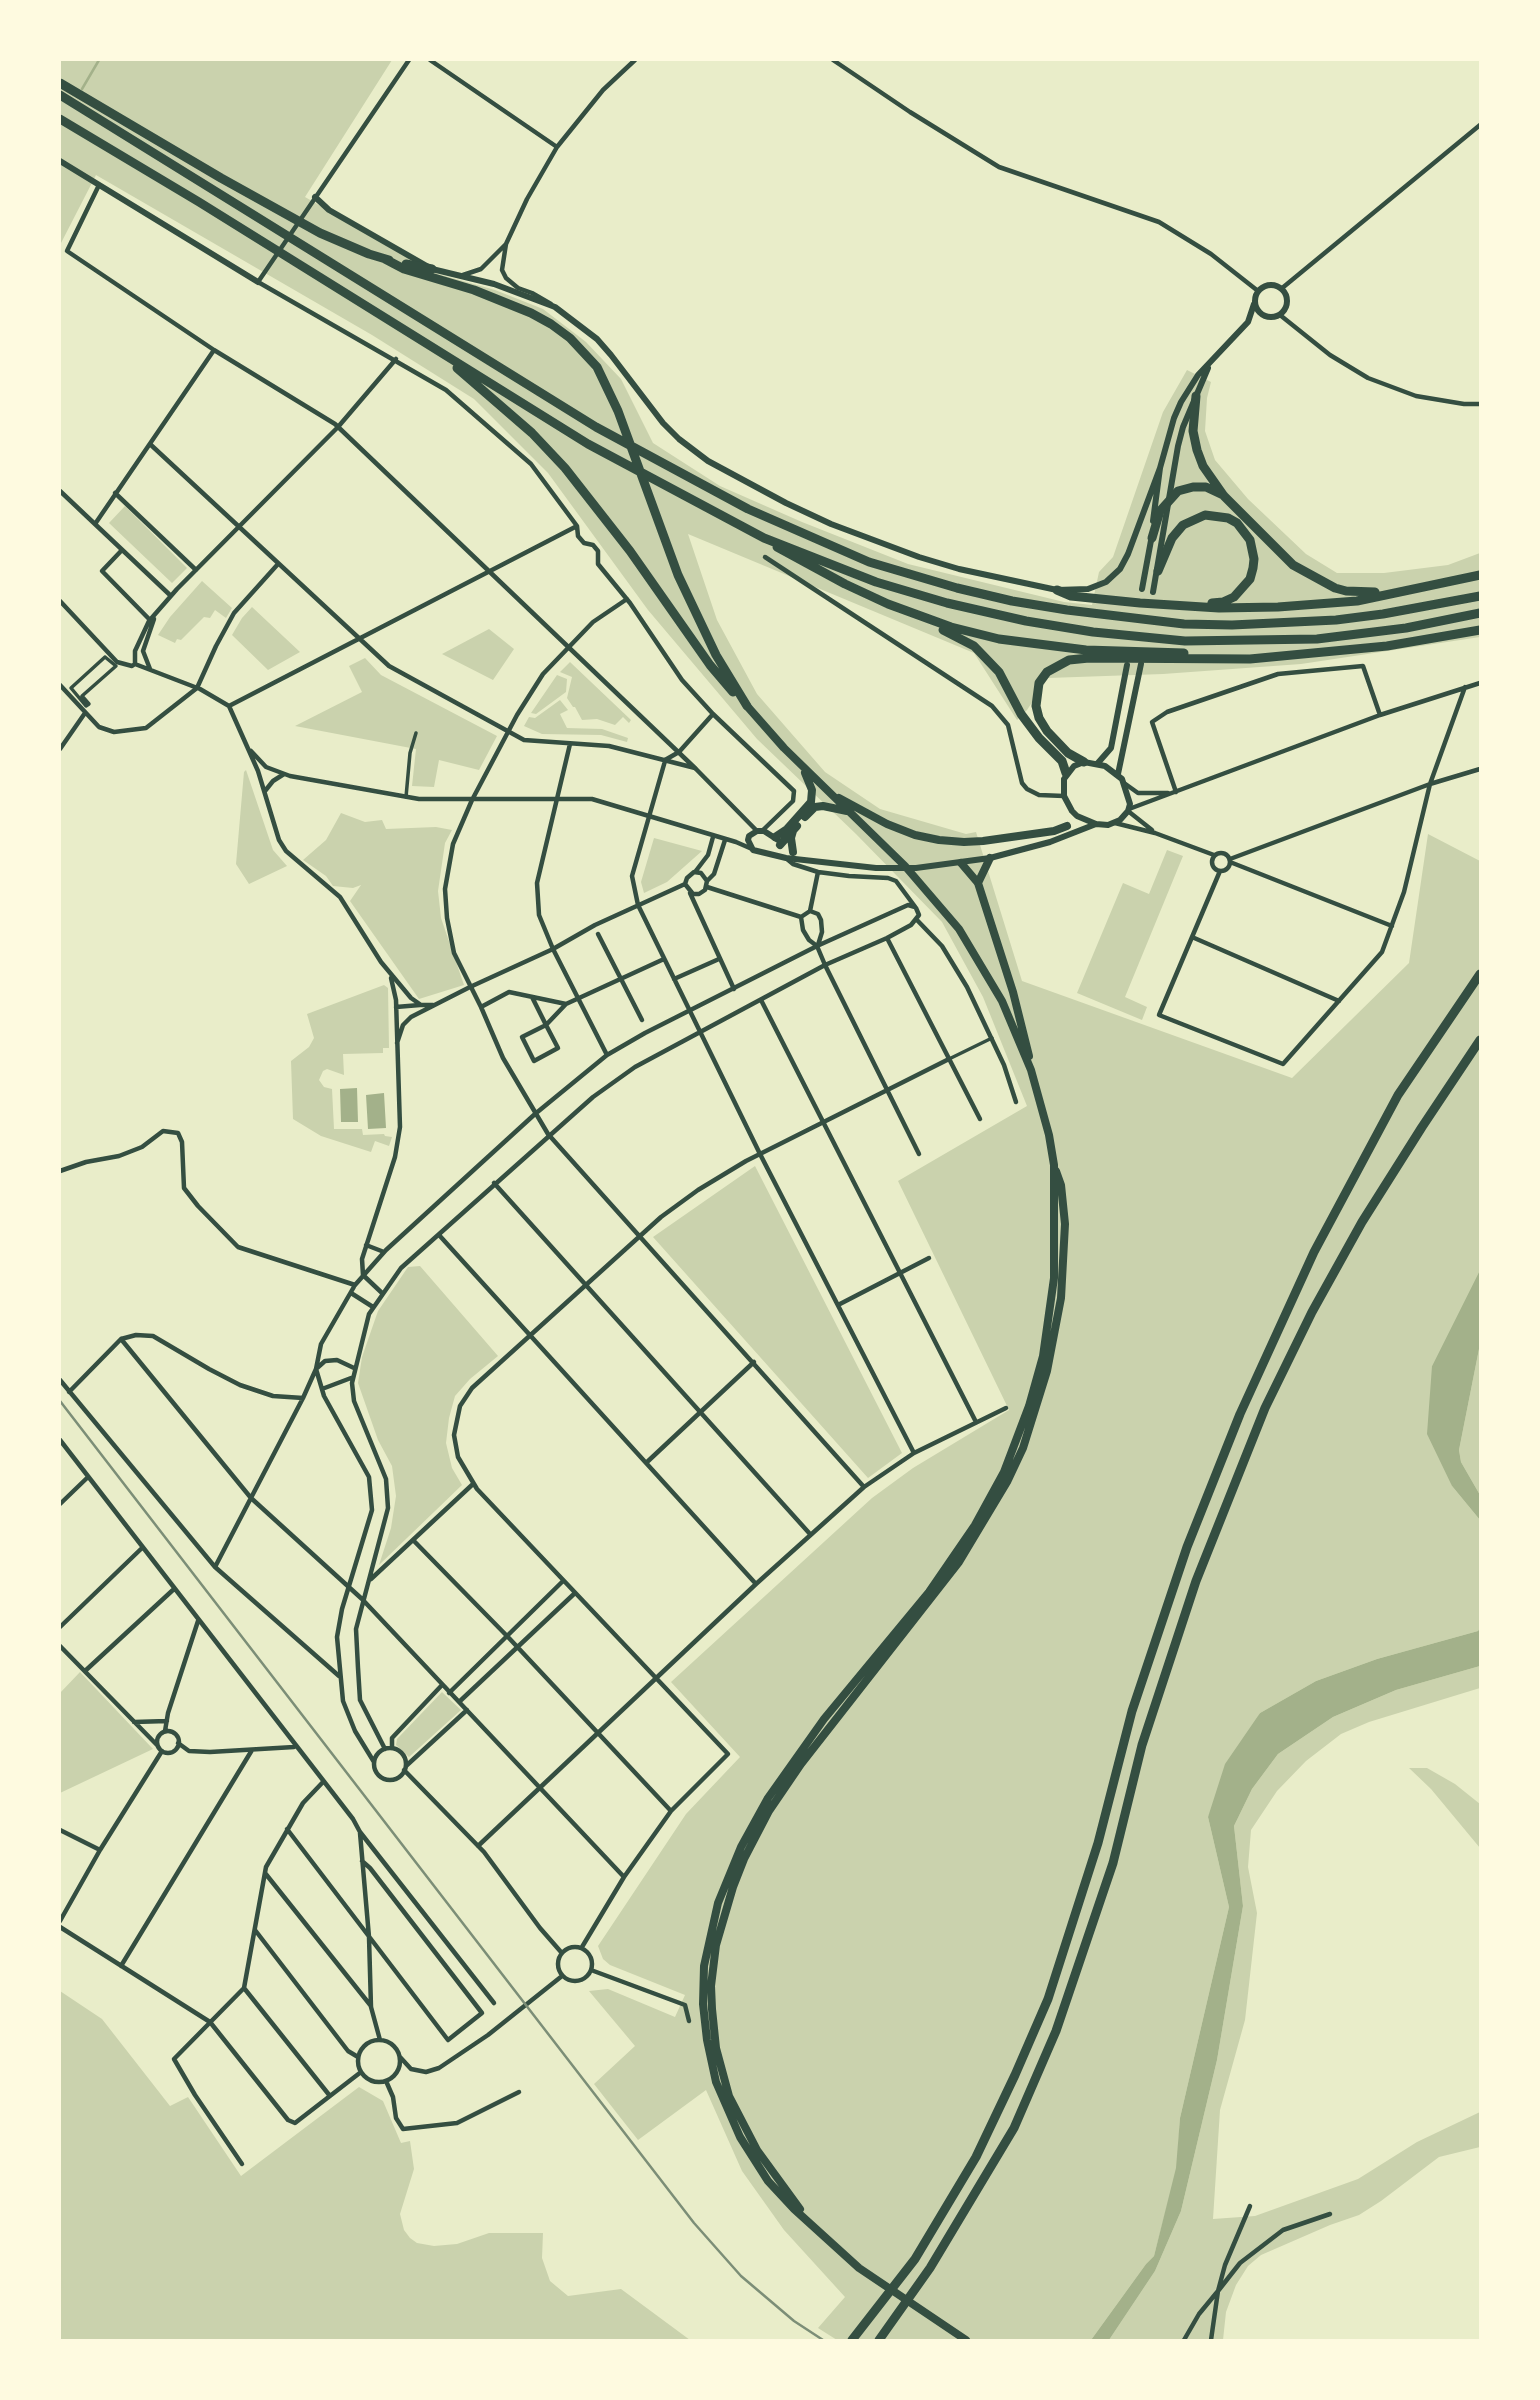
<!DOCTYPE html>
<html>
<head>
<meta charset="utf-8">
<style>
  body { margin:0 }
  #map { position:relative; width:1540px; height:2400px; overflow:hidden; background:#e9edc9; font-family:Commissioner,sans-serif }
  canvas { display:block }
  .frame { position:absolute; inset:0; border:61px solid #fefae0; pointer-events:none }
</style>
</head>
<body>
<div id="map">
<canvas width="1540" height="2400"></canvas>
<div class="frame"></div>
</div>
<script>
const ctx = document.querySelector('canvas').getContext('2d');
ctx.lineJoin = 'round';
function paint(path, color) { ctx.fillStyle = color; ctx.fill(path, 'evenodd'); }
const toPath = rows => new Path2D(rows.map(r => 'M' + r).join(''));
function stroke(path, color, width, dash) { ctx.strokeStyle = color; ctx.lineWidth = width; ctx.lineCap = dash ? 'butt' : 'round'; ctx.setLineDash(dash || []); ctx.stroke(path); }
const green = toPath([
  [60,60,392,60,305,197,438,274,495,290,543,309,586,342,621,379,653,443,720,486,802,522,908,564,1064,602,1092,605,1099,572,1113,557,1163,412,1187,370,1211,382,1207,398,1205,431,1215,460,1248,499,1306,554,1337,573,1384,573,1448,565,1480,553,1480,637,1301,664,1163,674,1048,678,1027,710,1017,720,974,653,688,534,717,620,757,694,825,772,880,809,966,834,976,832,1022,981,1292,1078,1409,963,1428,834,1480,861,1480,1270,1432,1366,1452,1486,1480,1520,1480,1628,1478,1631,1377,1659,1316,1681,1260,1713,1208,1817,1229,1907,1180,2118,1177,2168,1154,2256,1146,2264,1091,2340,837,2340,818,2328,845,2297,784,2230,742,2171,706,2090,638,2140,594,2084,635,2046,589,1991,608,1989,675,2017,685,1995,610,1965,603,1959,598,1946,686,1814,740,1757,671,1682,872,1498,913,1468,1009,1410,898,1181,1027,1106,983,997,942,922,856,834,757,739,648,610,548,473,474,399,372,335,96,175,60,245],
  [125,506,187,568,172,583,109,523],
  [202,581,232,608,226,618,215,610,210,618,204,617,181,640,177,639,175,643,158,635,170,617],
  [252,607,300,652,268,670,232,635,242,618],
  [489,629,514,649,493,680,442,654],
  [365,658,381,675,497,736,479,770,439,760,434,787,412,786,416,749,295,726,362,692,349,666],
  [570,662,631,720,629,723,623,717,615,725,597,719,582,720,575,707,573,707,567,698,572,677,560,672],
  [557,675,567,679,566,692,536,714,531,713],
  [560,700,568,710,560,714,567,728,602,729,628,738,627,742,601,735,542,734,524,726,529,717,535,718],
  [246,770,273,850,287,866,249,884,236,864,244,772],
  [341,813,365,822,382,820,386,829,436,827,452,830,445,843,438,891,441,918,464,985,419,999,350,901,361,885,353,888,333,886,326,876,303,860,326,840],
  [654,838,702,851,667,882,644,893,641,882],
  [1167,850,1183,856,1125,997,1147,1007,1142,1020,1077,993,1123,883,1149,894],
  [384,985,388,988,389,1048,383,1048,383,1053,343,1054,344,1075,327,1069,323,1071,319,1080,324,1087,332,1089,334,1129,362,1129,363,1135,384,1134,385,1136,392,1137,389,1146,375,1141,371,1152,321,1136,293,1119,291,1061,309,1047,314,1038,307,1014],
  [755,1166,902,1453,868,1478,653,1237],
  [420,1266,498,1356,470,1379,455,1396,449,1418,446,1443,452,1468,462,1485,379,1565,391,1528,396,1496,392,1466,378,1440,358,1383,362,1357,378,1311,408,1267],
  [1480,1344,1480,1495,1461,1462,1459,1450],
  [1480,1666,1480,1688,1369,1722,1341,1734,1306,1761,1277,1791,1251,1830,1248,1867,1257,1913,1245,2020,1220,2110,1213,2219,1255,2216,1358,2179,1417,2142,1480,2112,1480,2147,1439,2157,1381,2201,1359,2215,1330,2225,1261,2255,1248,2266,1236,2285,1226,2312,1223,2340,1109,2340,1155,2271,1181,2211,1217,2060,1243,1906,1234,1826,1252,1789,1278,1754,1333,1717,1396,1690],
  [80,1672,153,1749,60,1793,60,1693],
  [442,1692,461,1710,409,1757,396,1745,397,1739],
  [1409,1768,1427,1768,1455,1784,1480,1804,1480,1848,1431,1789],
  [60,1991,102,2019,170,2106,188,2097,241,2176,359,2087,383,2101,401,2143,410,2141,414,2169,400,2214,404,2230,410,2238,417,2243,434,2246,457,2244,489,2233,543,2233,542,2258,550,2281,568,2296,621,2289,690,2340,60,2340]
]);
const water = toPath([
  [357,1088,358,1122,341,1122,340,1089],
  [384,1093,386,1128,368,1129,366,1095],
  [1480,1270,1480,1344,1459,1450,1461,1462,1480,1495,1480,1520,1452,1486,1427,1434,1432,1366],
  [1480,1628,1480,1666,1396,1690,1333,1717,1278,1754,1252,1789,1234,1826,1243,1906,1217,2060,1181,2211,1155,2271,1109,2340,1091,2340,1146,2264,1154,2256,1176,2168,1180,2118,1229,1907,1208,1817,1225,1764,1260,1713,1316,1681,1377,1659,1478,1631]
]);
const stream = toPath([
  [82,89,99,60]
]);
const pedestrian = toPath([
  [105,657,116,666,82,696,89,704,86,706,71,688,105,657],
  [406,797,410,753,416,733],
  [949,1059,992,1038]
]);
const minor = toPath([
  [409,60,258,282,446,390,531,464,577,526,578,536,584,543,593,545,598,551,598,564,630,603,682,680,713,714,794,791,793,801,763,830],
  [430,60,557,147],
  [833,60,910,112,999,167,1159,222,1211,254,1258,291],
  [99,185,67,251,214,350,335,424,696,769,757,831],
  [463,275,481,269,506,244],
  [1281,289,1480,125],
  [551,304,532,293,518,288,506,278,502,270,506,244,527,199,557,147,603,90,635,60],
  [1280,315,1330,355,1368,378,1416,396,1464,404,1480,404],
  [151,445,389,666,524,740,609,746,695,768],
  [60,491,171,596],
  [115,493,196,570],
  [95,524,214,350],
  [122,550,102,571,150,620],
  [765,557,992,706,1008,725,1022,783,1027,789,1039,795,1064,796],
  [627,599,593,622,543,674,517,715,472,800,453,844,445,889,447,918,454,953,481,1007,503,1058,548,1134,864,1487],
  [60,601,117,662,132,666,135,664,200,689,229,706,258,771,279,840,286,851,340,897,381,962,411,998,421,1005,433,1005],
  [135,664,135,651,149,621,177,589,338,427,396,359],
  [150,669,143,651,154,619],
  [60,685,99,727,114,732,146,728,197,688,216,646,234,613,278,564],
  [229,706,577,526],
  [570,744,537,883,539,915,553,949,607,1055],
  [60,749,85,713],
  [251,751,266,767,290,776,419,799,592,799,736,842,752,849],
  [665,760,679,752,713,714],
  [665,761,632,876,638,905,760,1154,914,1453],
  [1124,783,1138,793,1168,793],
  [265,791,273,781,284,774],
  [1176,792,1152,722,1167,712,1278,674,1363,666,1380,715],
  [1129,809,1380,715,1480,683],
  [1128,811,1152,830],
  [1115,823,1155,833,1214,855],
  '1212 862a9 9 0 1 1 18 0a9 9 0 1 1-18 0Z',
  [1230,859,1430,784,1480,769],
  [1230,862,1392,926],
  [1220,871,1159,1015,1283,1064,1382,952,1404,892,1430,784,1465,687],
  [695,872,708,855,713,837],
  [707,881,701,873,694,872,687,878,685,884,693,894,699,894,705,890,707,881,714,874,725,840],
  [707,887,801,917],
  [690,893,734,989],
  [810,911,818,914,821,920,822,932,818,945],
  [916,919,942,946,967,987,1004,1065,1016,1102],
  [598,934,642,1020],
  [1192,937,1339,1001],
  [887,938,980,1119],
  [817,946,825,965,919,1154],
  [817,946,809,940,803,930,801,917,810,911,818,872],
  [674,979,719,959],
  [761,1000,976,1422],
  [566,1004,664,959],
  [396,1007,420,1005],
  [481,1007,509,992,566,1004,546,1025,532,997],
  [546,1025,558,1048,534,1061,522,1037,546,1025],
  [397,1043,403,1025,411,1017,470,987,553,949,595,925,685,884],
  [60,1171,86,1162,119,1156,142,1147,163,1131,178,1133,182,1142,184,1188,198,1206,238,1247,355,1285],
  [494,1183,810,1534],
  [439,1235,756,1584],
  [366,1245,384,1252],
  [363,1275,362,1259,395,1157,400,1127,396,1000,391,978],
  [363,1275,382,1293],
  [351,1293,373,1307],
  [838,1305,929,1258],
  [121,1339,251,1498,362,1599,624,1877],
  [60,1380,215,1567,339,1676],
  [322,1389,351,1378],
  [69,1392,121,1339,136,1335,153,1336,209,1369,240,1385,273,1396,303,1398,316,1369,325,1361,337,1360,354,1368],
  [60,1440,353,1819,360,1832,494,2003],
  [646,1463,754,1362],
  [60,1504,88,1477],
  [413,1540,508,1637,671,1811],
  [215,1567,303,1398],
  [371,1579,473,1484],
  [60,1627,142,1548],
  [60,1646,158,1746],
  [85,1671,174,1589],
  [449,1693,563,1581],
  [459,1702,575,1593],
  [134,1722,167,1721],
  '157 1742a11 11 0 1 1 22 0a11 11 0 1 1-22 0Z',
  [165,1731,168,1713,198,1621],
  [178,1743,189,1751,210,1752,294,1747],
  [392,1748,392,1738,442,1685],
  '374 1764a16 16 0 1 1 32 0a16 16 0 1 1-32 0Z',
  [385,1749,360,1700,358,1668,356,1629,388,1508,386,1479,354,1401,352,1383,369,1314,401,1268,593,1097,635,1067,825,965,887,938,911,925,919,915,916,908,896,881,888,878,849,876,818,872,793,864,787,859],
  [374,1762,355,1731,343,1701,337,1637,342,1609,372,1510,369,1477,324,1396,316,1369,321,1344,355,1285,386,1250,535,1114,607,1055,645,1033,817,946,908,905,915,907],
  [406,1766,467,1710],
  [404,1770,484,1852,540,1928,561,1952],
  [287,1829,448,2040,482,2013,370,1868,362,1861],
  [60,1830,100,1850],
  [360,1833,369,1937,371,2007,380,2040],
  [478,1846,756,1584,864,1487,914,1453,1006,1408],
  [265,1873,371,2006],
  [60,1921,100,1850,162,1751],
  [60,1927,210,2022,288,2120,295,2123,361,2072],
  [255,1930,348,2051,358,2057],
  '558 1964a17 17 0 1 1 34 0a17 17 0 1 1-34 0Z',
  [582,1947,624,1877,671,1811,728,1754,477,1489,458,1457,454,1435,460,1406,472,1388,661,1217,698,1190,746,1161,949,1059],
  [121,1966,252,1750],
  [591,1970,685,2005,689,2021],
  [244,1988,330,2096],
  '358 2061a21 21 0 1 1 42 0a21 21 0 1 1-42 0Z',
  [400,2057,411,2069,426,2072,439,2068,488,2035,562,1976],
  [386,2081,393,2097,396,2118,403,2129,457,2123,519,2092],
  [242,2164,195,2095,174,2059,244,1988,266,1867,303,1803,323,1782],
  [1184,2340,1199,2314,1218,2291,1225,2265,1250,2206],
  [1211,2340,1218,2291,1240,2263,1283,2230,1330,2214]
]);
const tertiary = toPath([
  [60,161,258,282],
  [315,197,329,210,432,269,494,284,555,307,597,339,611,355,663,423,679,439,708,461,786,503,831,524,919,557,959,569,1057,590,1088,589,1106,582,1120,569,1128,554,1160,468],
  '1255 301a16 16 0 1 1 32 0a16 16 0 1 1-32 0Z',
  [1153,521,1160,468,1174,418,1181,402,1198,375,1248,322,1254,304],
  [1142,589,1152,535],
  [1153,592,1178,446,1183,427,1208,368],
  [1084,762,1105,766,1122,779,1130,804,1128,811,1120,820,1108,825,1096,824,1077,816,1072,811,1064,796,1064,779,1074,766,1084,762],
  [1097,764,1111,748,1127,665],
  [1118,774,1141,664],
  [778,840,764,831,757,831,749,836,748,840,753,850,786,858,876,868,916,868,990,858,1050,842,1096,824]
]);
const trunk = toPath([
  [747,706,784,748,905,866,959,929,1002,1001,1031,1070,1049,1135,1054,1165,1054,1278,1043,1356,1029,1406,1004,1472,975,1525,929,1592,824,1719,768,1798,741,1847,718,1903,704,1966,703,2004,707,2040,716,2082,740,2137,768,2181,794,2209,859,2268,966,2340],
  [839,798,887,824,915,835,939,840,964,842,983,841,1054,831,1067,826],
  [805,817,815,807,823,806,847,811],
  [793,831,791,838,793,852],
  [775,837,787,829,811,802,812,790,805,773],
  [780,845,797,826],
  [961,863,978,883,1013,992,1029,1056],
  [978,883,990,858],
  [800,2209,757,2150,729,2096,716,2048,712,2009,711,1986,716,1945,733,1887,744,1859,769,1811,801,1764,959,1562,1007,1482,1023,1448,1047,1371,1061,1298,1065,1224,1061,1185,1056,1171]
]);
const motorway = toPath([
  [60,83,221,178,320,233,369,254,389,260],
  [60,95,596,427,748,509,869,562,957,588,1012,601,1067,610,1184,624,1232,625,1336,620,1383,614,1480,596],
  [60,119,199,202,588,444,764,538,876,582,947,603,1026,621,1093,632,1185,641,1317,639,1406,628,1480,613],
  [385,259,404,269,474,290,531,313,551,324,570,338,597,367,618,411,678,575,716,655,747,706],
  [406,264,432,269],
  [457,368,532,433,565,468,630,551,710,665,733,692],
  [1196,396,1193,431,1197,450,1203,466,1224,496,1293,565,1335,588,1346,591,1375,592],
  [1152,538,1160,511,1178,491,1193,487,1206,487,1223,495],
  [777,547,845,584,888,604,951,627,999,639,1086,650,1184,653],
  [1158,571,1172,538,1183,525,1205,515,1228,518,1237,523,1250,540,1254,559,1253,568,1250,579,1234,597,1223,602,1212,603],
  [1057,590,1071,596,1140,603,1219,608,1278,607,1357,601,1480,575],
  [943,630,974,646,999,672,1021,714,1039,738,1062,761,1066,773],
  [1084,762,1068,753,1047,731,1039,718,1036,706,1039,683,1047,672,1069,660,1089,658,1250,659,1387,646,1480,630],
  [852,2340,915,2259,976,2157,1015,2075,1048,1999,1098,1843,1132,1711,1187,1547,1240,1414,1314,1252,1398,1095,1480,974],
  [879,2340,930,2268,1014,2128,1056,2031,1113,1863,1142,1745,1196,1581,1265,1408,1312,1312,1362,1222,1422,1127,1480,1040]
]);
const rail = toPath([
  [60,1401,694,2223,741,2276,794,2321,823,2340]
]);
paint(green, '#cad2ad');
paint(water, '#a3b18a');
stroke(stream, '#a3b18a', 2.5);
stroke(pedestrian, '#344e41', 3.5);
stroke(minor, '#344e41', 4.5);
stroke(tertiary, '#344e41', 6);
stroke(trunk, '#344e41', 8);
stroke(motorway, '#344e41', 9);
stroke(rail, '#7c8e77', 2.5);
</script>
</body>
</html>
